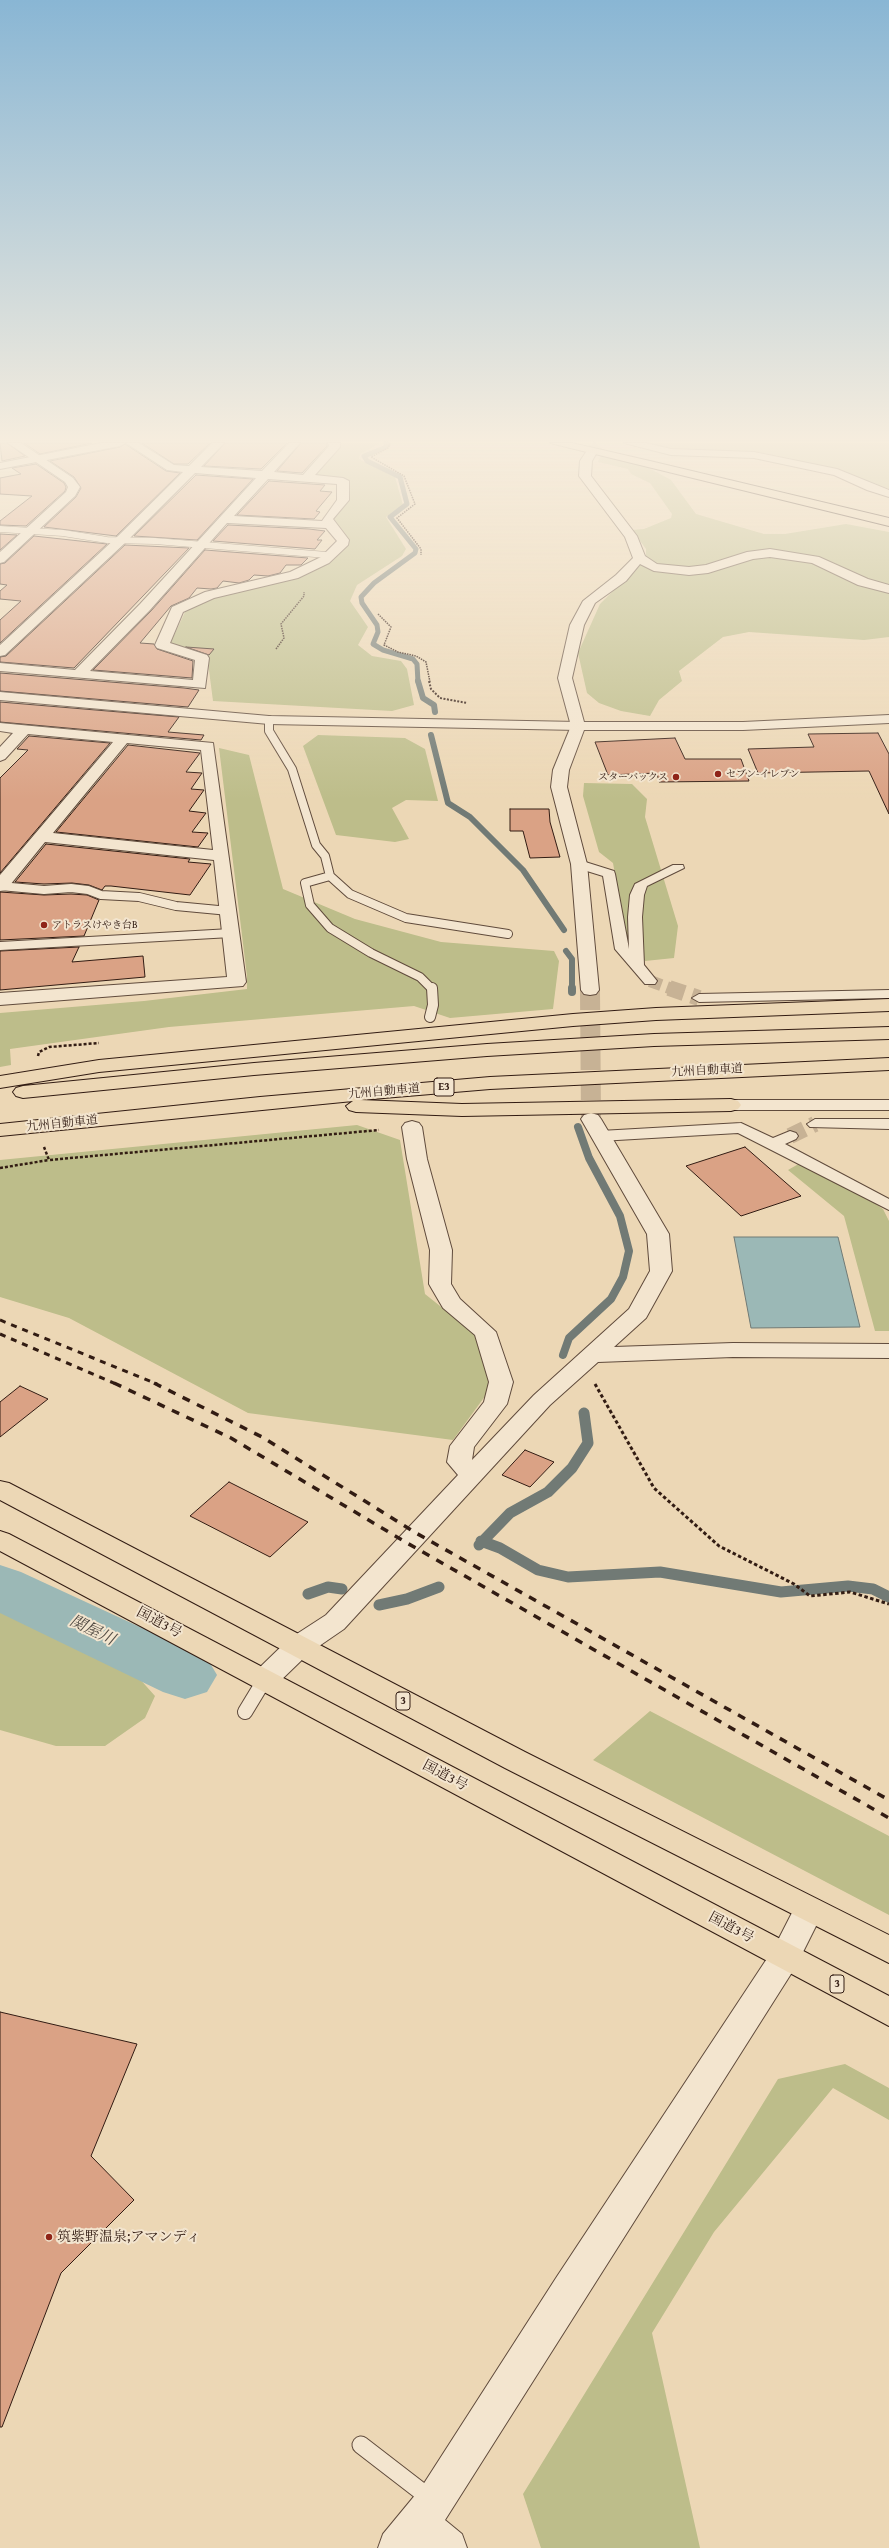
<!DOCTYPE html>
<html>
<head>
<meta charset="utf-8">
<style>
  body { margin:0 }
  canvas { display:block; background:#ecd7b5 }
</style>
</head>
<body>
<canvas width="889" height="2548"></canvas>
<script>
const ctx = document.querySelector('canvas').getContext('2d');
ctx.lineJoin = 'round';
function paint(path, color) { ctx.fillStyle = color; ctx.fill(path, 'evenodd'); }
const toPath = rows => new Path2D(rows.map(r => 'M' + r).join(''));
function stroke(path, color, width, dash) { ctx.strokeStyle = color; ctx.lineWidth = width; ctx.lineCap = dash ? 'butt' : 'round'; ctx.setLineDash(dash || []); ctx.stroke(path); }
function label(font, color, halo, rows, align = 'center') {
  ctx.font = font + ' "Gentium Book Plus","Noto Serif JP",serif'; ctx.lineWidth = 4; ctx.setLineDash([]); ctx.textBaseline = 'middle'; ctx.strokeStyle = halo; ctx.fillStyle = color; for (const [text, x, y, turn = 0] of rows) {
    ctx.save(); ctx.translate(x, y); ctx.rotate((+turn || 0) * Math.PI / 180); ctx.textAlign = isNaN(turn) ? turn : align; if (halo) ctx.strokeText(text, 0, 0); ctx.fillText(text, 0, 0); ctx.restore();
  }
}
const green = toPath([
  [338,443,381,443,360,454,359,459,395,477,403,505,386,517,406,549,402,556,357,585,350,601,368,627,358,645,372,656,401,661,407,669,414,705,392,711,213,701,207,655,170,644,186,610,214,596,296,576,348,543,330,520,347,500,347,480,309,477],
  [643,443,889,443,889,489,835,469,759,452,682,451],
  [601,456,645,466,671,480,696,514,764,534,785,534,846,524,889,532,889,637,864,640,749,632,723,637,679,671,682,681,659,700,650,716,621,711,599,703,587,693,578,653,600,604,646,558,646,549,632,530,644,529,671,518,672,514,650,483,631,474,628,469,598,462],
  [318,735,405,738,425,749,438,801,406,800,392,808,409,839,395,842,336,835,303,746],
  [219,748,249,755,283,889,355,919,441,942,554,951,559,961,553,1009,450,1018,414,1006,169,1027,10,1049,11,1065,0,1067,0,1013,144,1001,247,989,247,976],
  [584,783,632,784,647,799,645,817,678,926,674,958,645,961,625,933,613,863,599,852,583,796],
  [357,1125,400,1140,425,1294,475,1334,491,1388,453,1440,248,1413,69,1318,0,1297,0,1160],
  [809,1158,883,1209,889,1221,889,1331,875,1331,844,1216,788,1170],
  [0,1601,130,1668,155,1696,145,1718,105,1746,56,1746,0,1730],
  [650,1711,889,1836,889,1915,593,1760],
  [845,2064,889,2088,889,2120,833,2088,714,2232,652,2333,700,2548,541,2548,523,2494,778,2079]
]);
const water = toPath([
  [734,1237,838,1237,860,1327,751,1328,734,1237]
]);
const streamFar3 = toPath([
  [386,443,388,445,384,448,364,456,367,461,400,477,407,504,390,517,416,549,415,553,374,583,361,597,362,603,377,625,378,632,373,644,383,650,413,659,417,664,418,682]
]);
const streamFar2 = toPath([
  [418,681,423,698,434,705,435,712],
  [431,735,448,803,470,817,523,870,564,930],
  [566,951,572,959,572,989]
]);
const streamFar1 = toPath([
  [572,988,572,992],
  [563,1355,569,1338,611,1299,623,1277,629,1251,620,1216,589,1158,578,1127]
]);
const stream = toPath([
  [481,1541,500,1548,538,1570,568,1577,660,1572,781,1592,848,1586,873,1589,889,1597],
  [479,1545,510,1513,548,1492,572,1468,588,1443,584,1413],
  [308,1594,328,1587,342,1589],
  [379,1605,407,1599,439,1587]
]);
const river = toPath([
  [0,1565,21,1572,207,1658,217,1675,207,1692,185,1699,163,1692,0,1613,0,1565]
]);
const building = toPath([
  [0,443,7,443,25,456,2,461,0,443],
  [24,443,92,443,40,454,24,443],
  [142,443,210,443,188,464,174,464,142,443],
  [225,443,287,443,261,469,204,466,225,443],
  [301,443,327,443,327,446,302,473,277,471,301,443],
  [125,444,166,471,180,473,116,536,44,527,76,497,81,488,74,477,50,461,120,447,125,444],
  [36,464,64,483,66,487,65,491,26,526,0,525,0,521,32,496,0,494,0,478,21,474,12,468,36,464],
  [196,475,253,479,197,540,134,536,196,475],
  [269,481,325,485,320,491,332,492,316,511,320,512,314,519,237,515,269,481],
  [228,525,309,529,325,531,317,540,322,540,315,549,213,541,228,525],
  [0,534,17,535,0,550,0,534],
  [34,536,107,544,0,643,0,620,21,601,0,599,0,591,7,585,0,584,0,564,5,563,34,536],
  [125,545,189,548,74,668,0,662,0,657,6,656,125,545],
  [205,550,308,558,301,565,286,565,280,573,268,576,254,575,249,580,239,583,223,581,217,588,211,589,197,588,189,598,171,606,140,643,154,644,157,649,193,661,192,678,93,670,151,611,205,550],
  [186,647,214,649,209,655,186,647],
  [0,673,184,688,199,690,188,707,0,691,0,673],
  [0,702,179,717,168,732,204,735,201,740,0,722,0,702],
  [878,733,889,754,889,814,869,771,758,773,748,749,814,747,808,734,878,733],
  [29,736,110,743,0,873,0,778,28,750,17,749,29,736],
  [675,738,685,759,741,759,749,781,659,782,657,773,608,775,595,742,675,738],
  [128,745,200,753,186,772,202,773,191,789,204,790,189,811,206,813,192,832,208,833,198,847,56,832,128,745],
  [510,809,549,809,550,822,560,857,530,858,523,831,510,831,510,809],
  [46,844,190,859,188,862,211,864,190,895,111,886,105,886,102,890,89,885,72,883,44,884,15,882,46,844],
  [0,892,44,895,71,894,87,895,99,900,84,936,0,940,0,892],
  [79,947,72,962,143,956,145,977,0,990,0,951,79,947],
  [745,1147,801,1196,741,1216,686,1166,745,1147],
  [20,1386,48,1399,0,1437,0,1402,20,1386],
  [525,1450,554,1462,530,1487,502,1475,525,1450],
  [229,1482,308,1522,270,1557,190,1516,229,1482],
  [0,2012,137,2044,91,2156,134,2200,61,2273,2,2427,0,2427,0,2012]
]);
const pedestrianTunnelFar1 = toPath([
  [650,981,672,989]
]);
const pedestrianTunnel = toPath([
  [669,988,699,998],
  [790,1136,815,1124]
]);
const minorTunnelFar1 = toPath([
  [590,454,600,443]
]);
const minorTunnel = toPath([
  [590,990,591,1119]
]);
const pathFar3 = toPath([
  [390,443,388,448,371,457,404,476,415,504,397,518,421,549,421,555],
  [378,614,391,627,384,645,398,652,416,656,426,662,430,682],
  [276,649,284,638,281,624,304,596,304,592]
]);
const pathFar2 = toPath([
  [429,681,431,689,440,698,467,703]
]);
const pathFar1 = toPath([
  [38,1056,39,1052,49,1047,99,1043],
  [44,1147,49,1160,379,1130],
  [0,1168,49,1160]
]);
const path = toPath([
  [595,1384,654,1488,719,1546,794,1584,810,1596,850,1592,889,1604]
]);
const serviceFar4 = toPath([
  [0,529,63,533,107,540,155,541,327,555]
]);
const serviceFar3 = toPath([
  [269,720,269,731,292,769,316,845,325,856,330,876,350,894,406,918,508,934],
  [330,876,305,883,310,905,330,928,371,953,420,977,432,989],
  [0,886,44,890,71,888,88,890,101,895,139,897,176,906,229,911],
  [0,946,231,933]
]);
const serviceFar2 = toPath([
  [430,1017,433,1005,432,988],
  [731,1105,889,1105]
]);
const serviceFar1 = toPath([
  [245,1712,265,1679]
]);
const service = toPath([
  [361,2445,431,2499]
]);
const pedestrian = toPath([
  [579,860,614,871,615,874,629,949,628,917,630,895,635,884,673,865,683,865,684,868,647,886,644,895,642,917,644,965,657,981,655,984,645,984,615,949,603,876,574,867,573,864,579,860],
  [889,990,889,998,887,998,699,1002,692,998,699,994,889,990],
  [815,1119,889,1119,889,1129,810,1127,807,1124,815,1119],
  [741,1123,773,1138,790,1131,796,1133,798,1136,796,1139,785,1144,889,1199,889,1210,738,1133,600,1141,592,1136,600,1131,741,1123]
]);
const minor = toPath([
  [101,443,125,443,120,446,0,469,0,463,101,443],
  [126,443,139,443,174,465,189,466,212,443,224,443,201,467,262,471,289,443,300,443,274,472,303,475,329,446,328,443,340,443,340,447,315,475,343,478,349,481,349,500,333,519,349,540,348,545,329,563,298,578,214,598,183,612,170,643,207,655,209,658,205,688,0,671,0,663,75,670,140,604,256,478,195,473,126,542,5,655,0,656,0,645,118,536,183,472,167,470,126,443],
  [268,479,337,484,337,500,322,521,234,516,268,479],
  [227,523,326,528,337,541,321,557,290,572,205,592,172,607,155,645,157,648,195,660,193,680,90,671,150,610,227,523],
  [624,443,646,443,671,449,754,452,837,469,889,490,889,497,867,490,834,475,754,458,671,455,624,443],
  [590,451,596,454,592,461,591,476,637,536,645,556,657,564,689,567,706,565,747,552,770,549,819,557,868,579,889,585,889,593,858,585,812,563,770,557,753,559,708,573,689,575,654,571,640,564,626,581,595,603,584,625,572,678,584,722,743,722,889,715,889,723,743,730,584,730,569,770,567,787,587,864,599,990,596,994,590,995,584,994,581,990,571,864,551,787,553,770,571,726,558,678,570,625,583,601,616,575,633,558,625,537,579,476,580,461,586,452,590,451],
  [0,723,213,743,246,982,243,986,0,1005,0,993,227,977,214,860,45,842,6,890,0,891,0,875,113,742,28,734,5,759,0,761,0,747,13,733,0,731,0,723],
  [127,743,201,750,213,850,53,833,127,743],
  [591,1113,598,1115,601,1119,669,1234,672,1271,646,1318,614,1347,733,1343,889,1344,889,1358,733,1357,598,1362,550,1405,344,1629,309,1653,275,1686,265,1689,255,1686,251,1679,255,1672,289,1639,326,1615,458,1475,447,1462,450,1446,484,1402,489,1382,475,1335,443,1308,429,1284,430,1250,407,1159,402,1127,405,1123,412,1121,419,1123,422,1127,427,1159,452,1250,451,1284,460,1299,496,1332,513,1382,507,1404,474,1447,472,1460,534,1395,629,1309,650,1271,647,1234,581,1119,584,1115,591,1113]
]);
const tertiary = toPath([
  [8,443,21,443,73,478,80,487,75,496,4,562,0,563,0,552,66,492,68,487,65,482,8,443],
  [0,692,269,716,578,722,585,726,578,730,269,724,0,700,0,692],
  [809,1897,820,1901,824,1910,796,1966,445,2520,462,2534,467,2548,378,2548,383,2534,421,2488,556,2278,774,1948,798,1901,809,1897]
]);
const primary = toPath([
  [550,443,572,443,650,461,889,518,889,526,550,443]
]);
const trunk = toPath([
  [0,1481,9,1483,525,1752,889,1935,889,1963,505,1768,0,1500,0,1481],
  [0,1531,9,1534,889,1996,889,2026,0,1551,0,1531]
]);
const motorway = toPath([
  [889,999,889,1011,656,1020,573,1026,99,1072,0,1088,0,1076,99,1060,573,1014,656,1008,889,999],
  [889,1027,889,1039,654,1046,487,1056,254,1075,23,1098,16,1096,13,1092,16,1088,23,1086,254,1063,487,1044,654,1034,889,1027],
  [889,1058,889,1070,490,1089,360,1100,462,1104,731,1099,738,1101,741,1105,738,1109,731,1111,462,1116,356,1112,349,1110,346,1106,353,1101,0,1136,0,1124,260,1097,490,1077,889,1058]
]);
const railFar1 = toPath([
  [0,1320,157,1384],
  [0,1334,116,1384]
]);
const rail = toPath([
  [114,1383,231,1438,407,1543,889,1818],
  [154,1383,262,1437,416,1533,889,1800]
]);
const markers = [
  [718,774,4,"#8f2418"],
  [676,777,4,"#8f2418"],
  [44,925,4,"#8f2418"],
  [49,2237,4,"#8f2418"]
];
const farPoinames = [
  ["セブン-イレブン",726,774],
  ["スターバックス",668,777,"right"],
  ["アトラスけやき台B",52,925]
];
const shields = [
  [444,1087,20],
  [403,1701,14],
  [837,1984,14]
];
const shieldNames = [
  ["E3",444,1087],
  ["3",403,1701],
  ["3",837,1984]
];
const streetNames = [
  ["九州自動車道",707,1071,-3],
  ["九州自動車道",384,1092,-5],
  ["九州自動車道",62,1124,-6]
];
const nearStreetnames = [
  ["国道3号",159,1623,28],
  ["国道3号",445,1776,28],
  ["国道3号",731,1928,28]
];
const nearPoinames = [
  ["筑紫野温泉;アマンディ",57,2237]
];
const nearWaternames = [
  ["関屋川",92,1631,26]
];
paint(green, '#bdbd8a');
paint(water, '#9bb8b6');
stroke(water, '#717a75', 1);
stroke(streamFar3, '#717a75', 5);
stroke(streamFar2, '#717a75', 6);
stroke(streamFar1, '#717a75', 8);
stroke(stream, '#717a75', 11);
paint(river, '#9bb8b6');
paint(building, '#daa285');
stroke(building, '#321c13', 1);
stroke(pedestrianTunnelFar1, '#c7b295', 12, [12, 6]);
stroke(pedestrianTunnel, '#c7b295', 16, [16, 8]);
stroke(minorTunnelFar1, '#c7b295', 12, [12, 6]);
stroke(minorTunnel, '#c7b295', 20, [20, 10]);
stroke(serviceFar4, '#604b3c', 7);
stroke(serviceFar3, '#604b3c', 10);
stroke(serviceFar2, '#604b3c', 12);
stroke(serviceFar1, '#604b3c', 16);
stroke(service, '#604b3c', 19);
stroke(pedestrian, '#604b3c', 2);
stroke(minor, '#604b3c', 2);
stroke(tertiary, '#604b3c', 2);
stroke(primary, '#321c13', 2);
stroke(trunk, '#321c13', 2);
stroke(motorway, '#321c13', 2);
stroke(pathFar3, '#321c13', 1.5, [1.5, 1]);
stroke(pathFar2, '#321c13', 2, [2, 1.5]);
stroke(pathFar1, '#321c13', 2.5, [3, 2]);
stroke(path, '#321c13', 3, [3.5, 2.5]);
stroke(serviceFar4, '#f3e5cf', 6);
stroke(serviceFar3, '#f3e5cf', 8);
stroke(serviceFar2, '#f3e5cf', 10);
stroke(serviceFar1, '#f3e5cf', 14);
stroke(service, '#f3e5cf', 17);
paint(pedestrian, '#f3e5cf');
paint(minor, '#f3e5cf');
paint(tertiary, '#f3e5cf');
paint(primary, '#ecd7b5');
paint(trunk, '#ecd7b5');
paint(motorway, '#ecd7b5');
stroke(railFar1, '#321c13', 3, [6, 6]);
stroke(rail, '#321c13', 3.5, [8, 8]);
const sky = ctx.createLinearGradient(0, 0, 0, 800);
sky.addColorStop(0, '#89b6d4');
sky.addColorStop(0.55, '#f6edde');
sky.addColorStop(1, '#f6edde00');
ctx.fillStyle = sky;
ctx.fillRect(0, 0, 889, 800);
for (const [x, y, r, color] of markers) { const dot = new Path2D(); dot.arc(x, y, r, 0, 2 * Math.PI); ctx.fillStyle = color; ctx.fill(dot); stroke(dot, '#f3e5cf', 1.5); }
label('10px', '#321c13', '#f3e5cf', farPoinames, 'left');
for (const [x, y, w] of shields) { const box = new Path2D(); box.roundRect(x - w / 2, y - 9, w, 18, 3); ctx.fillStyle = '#f3e5cf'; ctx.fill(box); stroke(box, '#321c13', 1); }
label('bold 11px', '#321c13', null, shieldNames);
label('12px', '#321c13', '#f3e5cf', streetNames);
label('14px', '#321c13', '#f3e5cf', nearStreetnames);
label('14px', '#321c13', '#f3e5cf', nearPoinames, 'left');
label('italic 16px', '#524b44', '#f3e5cf', nearWaternames);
</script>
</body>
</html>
